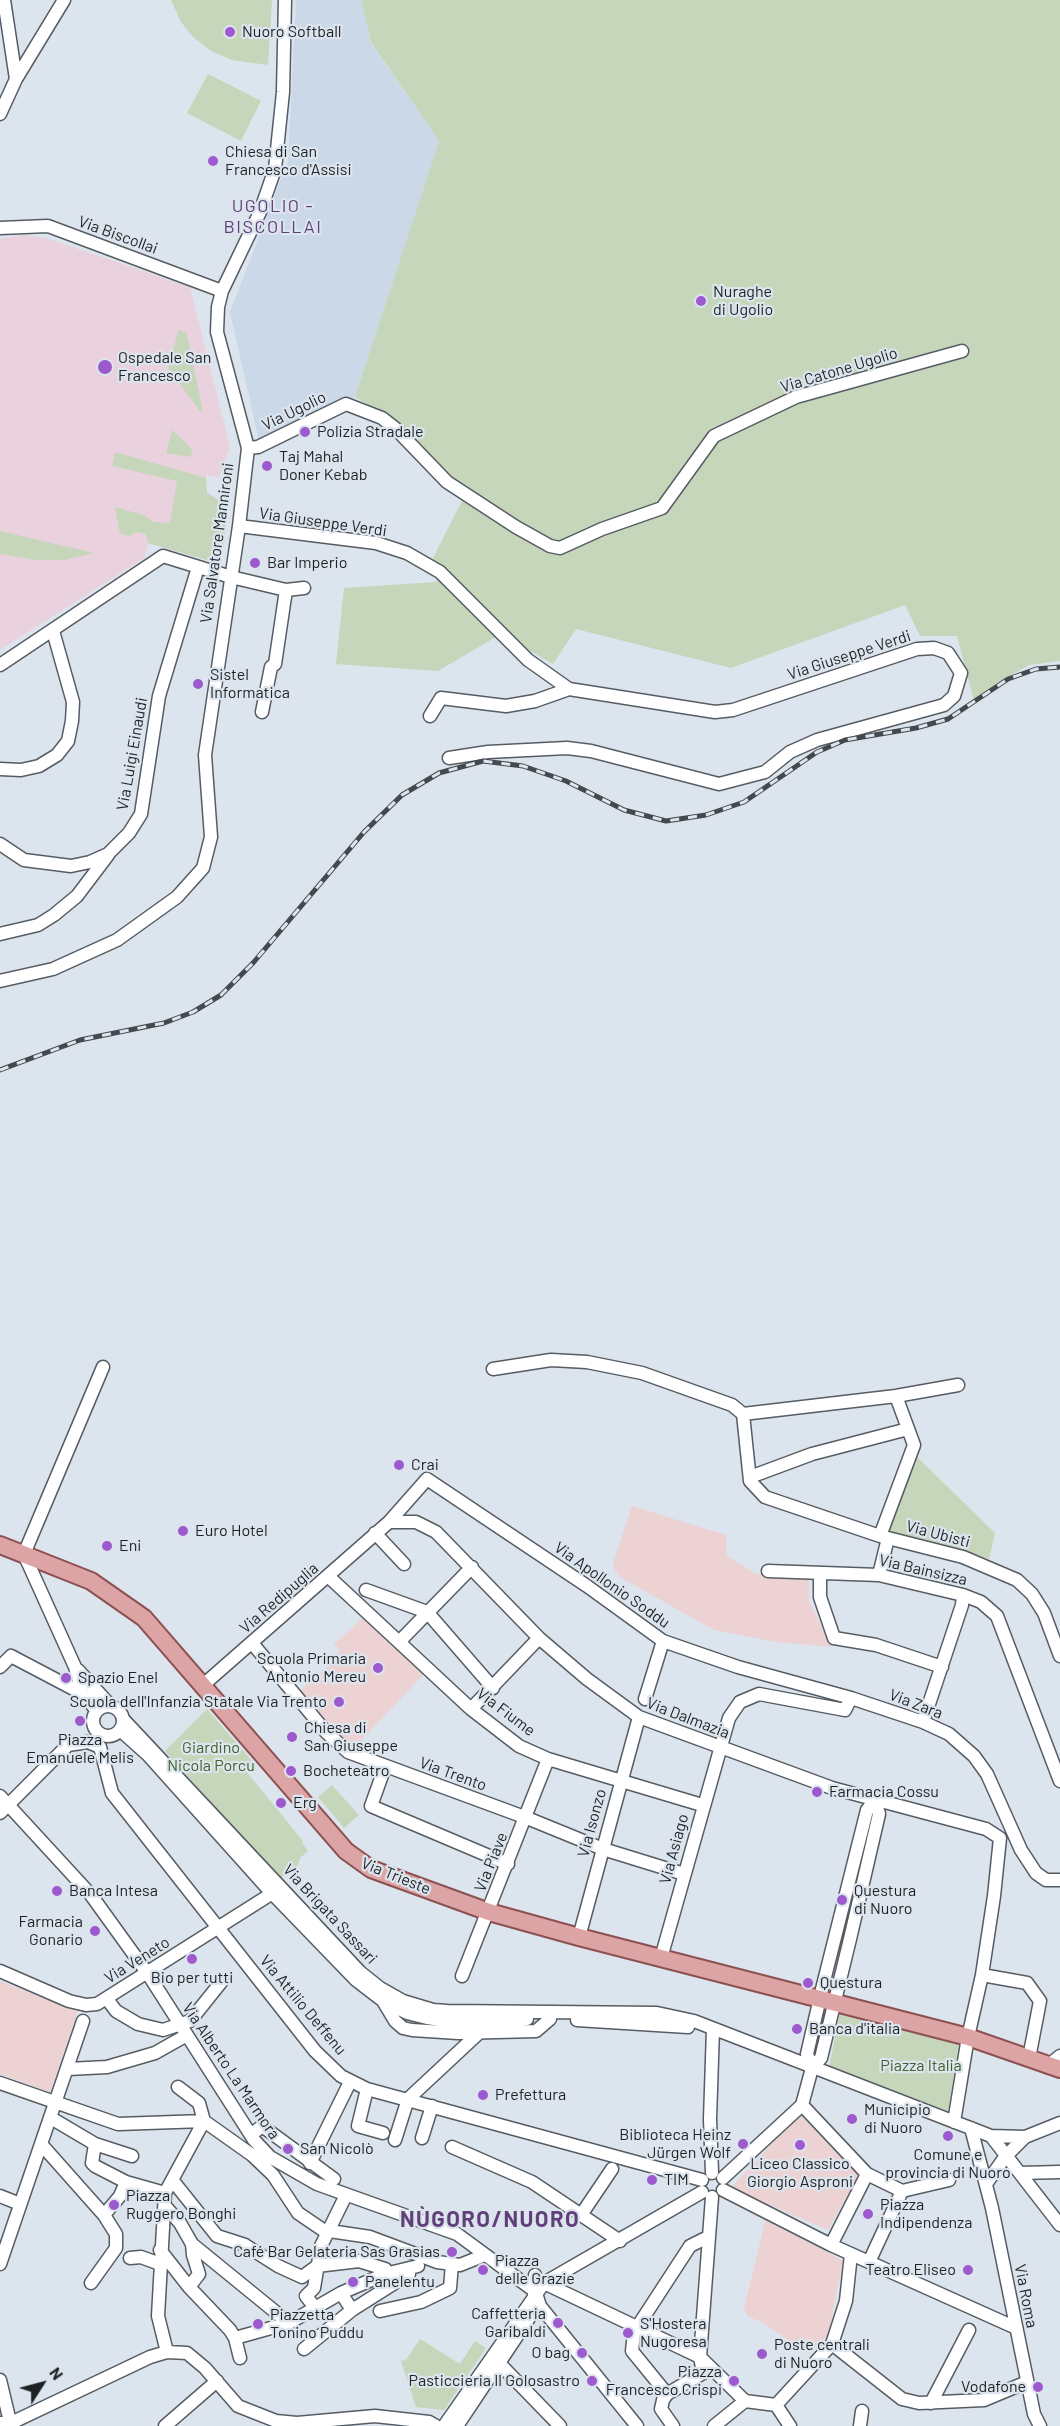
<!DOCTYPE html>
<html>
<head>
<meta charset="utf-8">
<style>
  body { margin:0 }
  #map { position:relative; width:1060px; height:2426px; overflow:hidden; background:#dce4ed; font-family:Barlow,sans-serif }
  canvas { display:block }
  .north { position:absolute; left:12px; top:2354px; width:60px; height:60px; -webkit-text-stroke:4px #dce4ed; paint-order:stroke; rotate:54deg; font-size:16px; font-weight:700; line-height:24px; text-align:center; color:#1f2225 }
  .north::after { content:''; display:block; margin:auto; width:21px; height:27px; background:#1f2225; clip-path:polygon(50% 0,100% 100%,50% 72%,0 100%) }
</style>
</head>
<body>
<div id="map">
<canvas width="1060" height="2426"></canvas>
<div class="north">N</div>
</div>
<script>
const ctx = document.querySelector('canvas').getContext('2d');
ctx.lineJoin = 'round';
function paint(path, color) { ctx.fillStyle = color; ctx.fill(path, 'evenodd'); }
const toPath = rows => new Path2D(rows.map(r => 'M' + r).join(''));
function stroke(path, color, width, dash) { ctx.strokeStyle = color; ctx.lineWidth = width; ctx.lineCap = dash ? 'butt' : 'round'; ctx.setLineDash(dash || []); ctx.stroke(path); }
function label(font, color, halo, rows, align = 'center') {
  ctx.font = font + ' Barlow,sans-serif'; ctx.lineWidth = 4.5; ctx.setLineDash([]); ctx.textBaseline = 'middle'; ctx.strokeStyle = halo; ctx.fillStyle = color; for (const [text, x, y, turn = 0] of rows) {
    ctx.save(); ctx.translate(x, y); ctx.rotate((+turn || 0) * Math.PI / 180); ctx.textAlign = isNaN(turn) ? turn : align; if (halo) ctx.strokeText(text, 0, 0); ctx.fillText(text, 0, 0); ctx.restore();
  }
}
const built = toPath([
  [296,0,361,0,371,43,439,141,355,397,260,445,230,312,288,161]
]);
const education = toPath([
  [632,1506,726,1535,727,1556,756,1574,805,1576,809,1582,809,1601,831,1647,776,1642,714,1630,620,1577,613,1567,614,1560],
  [363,1618,424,1674,355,1747,347,1744,300,1691,339,1656,337,1653,340,1651,334,1644],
  [0,1981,78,2011,50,2092,0,2074],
  [799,2114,859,2175,828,2230,731,2188],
  [766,2218,843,2261,828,2335,809,2354,760,2321,748,2317,744,2308]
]);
const medical = toPath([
  [22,235,46,238,190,287,230,447,219,478,206,475,207,492,228,506,221,564,148,543,144,558,0,650,0,239]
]);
const green = toPath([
  [171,0,272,0,268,65,232,60,211,51,193,37,181,22],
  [361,0,1060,0,1060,661,1029,665,997,683,974,701,957,636,920,636,905,605,731,668,576,629,553,664,501,634,438,671,336,664,344,588,437,582,430,564,467,491,384,415,355,397,439,141,371,42],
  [208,74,261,101,241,141,187,113],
  [179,329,187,334,203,412,199,410,168,368],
  [172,430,193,450,190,457,166,453],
  [115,452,206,478,207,493,228,506,221,564,148,543,146,534,136,532,130,536,120,534,115,507,143,515,154,522,170,523,177,481,112,466],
  [0,531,94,553,64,560,36,560,0,554],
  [916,1456,995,1533,989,1559,885,1532],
  [207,1709,253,1762,245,1770,303,1841,302,1843,308,1851,300,1858,298,1865,280,1879,165,1751],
  [332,1785,359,1815,344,1828,318,1797],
  [840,2011,959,2043,948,2111,829,2068],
  [420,2339,460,2364,475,2341,486,2348,444,2410,416,2407,401,2361,406,2360]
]);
const minor = toPath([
  [4,0,16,79],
  [0,114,16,79,64,0],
  [0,228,48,226,222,291],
  [248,448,258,447,346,404,382,418,396,429,447,482,516,527,550,546,560,548,602,529,662,508,714,436,796,397,962,351],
  [239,526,376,543,407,553,440,572,528,660,569,689,715,712,733,710,917,649,934,648,948,653,961,673,954,696,944,705,817,740,790,752,765,772,719,784,591,751,567,748,488,752,449,758],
  [0,665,163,556,231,577,286,590,304,588],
  [262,712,271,667,275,664,286,590],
  [430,716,441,698,506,706,535,701,569,689],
  [0,769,21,770,39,766,57,755,68,741,72,721,73,702,53,631],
  [0,844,24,860,71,866,90,862,108,854,129,833,141,814,159,696,196,574],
  [0,934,38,925,54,915,77,896,108,855],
  [0,981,53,969,117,940,177,897,203,868,211,837,205,755,239,526,248,448,217,332,218,307,222,291,260,212,275,169,283,92,285,0],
  [493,1369,551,1360,587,1362,642,1373,732,1405,743,1414,750,1481,765,1497,880,1536,963,1557,1017,1580,1032,1594,1044,1613,1060,1656],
  [743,1414,896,1396,958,1385],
  [750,1477,812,1454,908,1429],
  [389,1522,416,1522,436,1532,539,1638,587,1679,639,1717,832,1788,986,1829,1000,1838,994,1896,982,1975,968,2037,954,2122],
  [375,1533,404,1564],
  [880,1536,914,1445,896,1396],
  [768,1571,879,1575,963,1595,981,1602,997,1616,1060,1781],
  [820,1573,820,1597,834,1638,876,1645,942,1667],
  [879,1575,888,1538],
  [329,1577,471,1709,519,1746,548,1759,702,1805],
  [366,1590,427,1612,493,1688],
  [399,1642,472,1567],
  [252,1643,326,1732,348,1752,527,1818,603,1849,684,1874],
  [0,1667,11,1656,106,1706],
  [78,1670,109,1704],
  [202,1686,389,1522,427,1479,587,1586,663,1641,738,1667,851,1698,923,1722,949,1734,974,1756,987,1774,1021,1850,1036,1873,1046,1880,1060,1880],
  [645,1699,663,1641],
  '93 1721a15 15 0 1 1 30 0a15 15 0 1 1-30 0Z',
  [471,1709,539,1638],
  [97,1711,82,1693,75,1667,24,1554,103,1367],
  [123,1719,360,1972,380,1988,403,2001,433,2010,447,2011,657,2013,694,2021,991,2136,1025,2137,1060,2123],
  [923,1722,962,1605,963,1595],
  [120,1730,148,1755,268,1889,356,1980,382,2000,407,2013,427,2018,463,2023,527,2019],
  [100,1747,112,1793,315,2051,341,2076,367,2089,702,2180],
  [385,1767,371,1806,508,1864],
  [0,1796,91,1895,148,1974,254,2140,270,2157,317,2184,457,2234,536,2292],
  [0,1813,68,1745,88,1742,100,1747],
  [579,1937,639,1717],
  [661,1958,729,1718,740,1702,759,1694,845,1710,851,1698],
  [0,1971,69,2001,86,2005,97,2004,279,1889],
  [982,1975,1027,1983,1040,2001,1029,2058],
  [462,1976,548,1759],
  [107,1999,116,2011,138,2024,163,2030,190,2021,222,1981],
  [383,2001,395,2021,403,2028,412,2030,458,2033,536,2031,550,2019],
  [577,2020,688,2027],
  [1049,2065,1060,2056],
  [812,2068,807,2054,823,1985,867,1810,875,1800],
  [68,2069,107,2067,155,2053,187,2035],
  [0,2083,118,2124,204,2121,252,2155,273,2175,298,2213,323,2230,370,2237,437,2262,460,2265,485,2255],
  [178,2087,199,2103,204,2121],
  [367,2089,358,2126,383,2133],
  [802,2105,812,2068,821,2058,850,1939,879,1814,875,1800],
  [802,2105,867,2174,902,2191],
  [51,2118,95,2144,92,2163,95,2166,126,2182,165,2193],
  [971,2128,992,2208,1034,2414,1040,2426],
  [251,2135,262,2126,334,2179],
  [991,2136,1060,2225],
  [422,2138,432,2106],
  [395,2140,408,2099,482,2030],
  [41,2144,104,2215,116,2234,116,2248,91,2283],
  [95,2144,132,2156],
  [452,2147,532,2182,620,2241],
  [310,2163,350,2082],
  [712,2173,710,2119,713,2029],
  [1020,2173,1060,2172],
  [723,2178,802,2105],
  [173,2181,217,2236,245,2245,278,2266,302,2277,317,2266,359,2261,385,2269,385,2274],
  [986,2184,1005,2157,1025,2137],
  [723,2190,831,2245,1014,2327],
  [902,2191,949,2180],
  [0,2196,20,2204],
  [165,2206,180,2223,192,2244,289,2323],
  [104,2215,120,2196,126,2182],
  [581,2215,612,2169],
  [831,2245,867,2174],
  [160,2250,189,2287,230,2330,235,2338,240,2358],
  [130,2258,141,2257,160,2264],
  [869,2262,902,2191],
  [0,2264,83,2021],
  [544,2283,700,2357,745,2401,776,2405],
  [189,2287,199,2274,193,2255,192,2244],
  [341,2293,352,2310,409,2274],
  [536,2293,540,2306,637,2426],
  [316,2309,306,2296,314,2288,321,2246,346,2195],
  [380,2311,421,2302,450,2288,452,2264],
  [235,2338,289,2323,341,2293,385,2274,418,2266],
  [832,2344,902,2399,919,2403,984,2400,1027,2382],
  [304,2349,352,2310],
  [167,2352,158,2316,165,2193,204,2121],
  [495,2359,560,2426],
  [0,2380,11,2426],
  [667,2394,632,2351,634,2332,690,2246,708,2237],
  [931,2403,969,2330],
  [776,2405,832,2344,846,2301,851,2254],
  [776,2405,790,2426],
  [0,2423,11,2423,150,2357,167,2352,187,2353,205,2368,238,2406,276,2421,297,2423,375,2416,429,2422,436,2426],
  [165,2426,217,2381],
  [444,2426,544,2283,702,2192],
  [457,2426,533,2312,535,2275],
  [673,2426,661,2409,663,2400,667,2394,703,2373,700,2357,712,2197],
  [714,2426,745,2401],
  [860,2426,862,2411]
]);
const major = toPath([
  [0,1545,91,1581,144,1618,346,1851,371,1869,489,1912,579,1937,968,2037,1060,2069]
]);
const rail = toPath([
  [0,1070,80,1040,164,1023,193,1012,221,995,253,963,364,832,402,795,439,773,483,761,523,766,566,781,624,810,666,821,706,815,744,802,817,752,845,740,916,728,948,719,1008,679,1036,669,1060,667]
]);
const markers = [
  [230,32,6,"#9d59ce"],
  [213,161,6,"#9d59ce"],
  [701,301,6,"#9d59ce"],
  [105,367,8,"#9d59ce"],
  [305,432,6,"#9d59ce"],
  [267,466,6,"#9d59ce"],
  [255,563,6,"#9d59ce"],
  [198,684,6,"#9d59ce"],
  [399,1465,6,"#9d59ce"],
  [183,1531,6,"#9d59ce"],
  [107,1546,6,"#9d59ce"],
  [378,1668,6,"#9d59ce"],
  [66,1678,6,"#9d59ce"],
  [339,1702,6,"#9d59ce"],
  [80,1721,6,"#9d59ce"],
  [292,1737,6,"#9d59ce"],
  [291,1771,6,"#9d59ce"],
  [817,1792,6,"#9d59ce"],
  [281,1803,6,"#9d59ce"],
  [57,1891,6,"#9d59ce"],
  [842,1900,6,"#9d59ce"],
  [95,1931,6,"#9d59ce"],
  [192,1959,6,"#9d59ce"],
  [808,1983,6,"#9d59ce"],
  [797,2029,6,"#9d59ce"],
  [483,2095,6,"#9d59ce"],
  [852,2119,6,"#9d59ce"],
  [948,2136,6,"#9d59ce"],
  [743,2144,6,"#9d59ce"],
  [800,2145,6,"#9d59ce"],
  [288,2149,6,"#9d59ce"],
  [652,2180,6,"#9d59ce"],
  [114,2205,6,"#9d59ce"],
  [868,2214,6,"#9d59ce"],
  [452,2252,6,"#9d59ce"],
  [483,2270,6,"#9d59ce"],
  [968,2270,6,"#9d59ce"],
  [353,2282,6,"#9d59ce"],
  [558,2323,6,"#9d59ce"],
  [258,2324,6,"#9d59ce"],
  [628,2333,6,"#9d59ce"],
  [582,2353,6,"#9d59ce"],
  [762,2354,6,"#9d59ce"],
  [592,2381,6,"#9d59ce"],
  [734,2381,6,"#9d59ce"],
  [1038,2387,6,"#9d59ce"]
];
const poiNames = [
  ["Nuoro Softball",242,32],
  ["Chiesa di San",225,152],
  ["Francesco d'Assisi",225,170],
  ["Nuraghe",713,292],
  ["di Ugolio",713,310],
  ["Ospedale San",118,358],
  ["Francesco",118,376],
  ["Polizia Stradale",317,432],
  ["Taj Mahal",279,457],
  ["Doner Kebab",279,475],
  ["Bar Imperio",267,563],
  ["Sistel",210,675],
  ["Informatica",210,693],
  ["Crai",411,1465],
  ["Euro Hotel",195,1531],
  ["Eni",119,1546],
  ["Scuola Primaria",366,1659,"right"],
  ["Antonio Mereu",366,1677,"right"],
  ["Spazio Enel",78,1678],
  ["Scuola dell'Infanzia Statale Via Trento",327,1702,"right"],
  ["Chiesa di",304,1728],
  ["San Giuseppe",304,1746],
  ["Piazza",80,1740,"center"],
  ["Emanuele Melis",80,1758,"center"],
  ["Bocheteatro",303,1771],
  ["Farmacia Cossu",829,1792],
  ["Erg",293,1803],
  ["Banca Intesa",69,1891],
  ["Questura",854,1891],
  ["di Nuoro",854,1909],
  ["Farmacia",83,1922,"right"],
  ["Gonario",83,1940,"right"],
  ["Bio per tutti",192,1978,"center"],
  ["Questura",820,1983],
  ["Banca d'italia",809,2029],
  ["Prefettura",495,2095],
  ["Municipio",864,2110],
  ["di Nuoro",864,2128],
  ["Biblioteca Heinz",731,2135,"right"],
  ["Jürgen Wolf",731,2153,"right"],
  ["San Nicolò",300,2149],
  ["Comune e",948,2155,"center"],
  ["provincia di Nuoro",948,2173,"center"],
  ["Liceo Classico",800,2164,"center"],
  ["Giorgio Asproni",800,2182,"center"],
  ["TIM",664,2180],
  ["Piazza",126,2196],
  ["Ruggero Bonghi",126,2214],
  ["Piazza",880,2205],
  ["Indipendenza",880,2223],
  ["Café Bar Gelateria Sas Grasias",440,2252,"right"],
  ["Piazza",495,2261],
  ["delle Grazie",495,2279],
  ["Teatro Eliseo",956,2270,"right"],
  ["Panelentu",365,2282],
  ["Caffetteria",546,2314,"right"],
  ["Garibaldi",546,2332,"right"],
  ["Piazzetta",270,2315],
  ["Tonino Puddu",270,2333],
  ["S'Hostera",640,2324],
  ["Nugoresa",640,2342],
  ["Poste centrali",774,2345],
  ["di Nuoro",774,2363],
  ["O bag",570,2353,"right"],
  ["Piazza",722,2372,"right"],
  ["Francesco Crispi",722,2390,"right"],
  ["Pasticcieria Il Golosastro",580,2381,"right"],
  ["Vodafone",1026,2387,"right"]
];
const streetNames = [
  ["Via Biscollai",118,235,20],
  ["Via Catone Ugolio",839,370,-17],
  ["Via Ugolio",294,411,-26],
  ["Via Giuseppe Verdi",323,522,8],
  ["Via Salvatore Mannironi",217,543,-82],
  ["Via Giuseppe Verdi",849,655,-18],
  ["Via Luigi Einaudi",132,754,-80],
  ["Via Ubisti",938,1534,15],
  ["Via Bainsizza",923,1570,13],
  ["Via Apollonio Soddu",612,1585,35],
  ["Via Redipuglia",279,1598,-41],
  ["Via Zara",916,1704,21],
  ["Via Fiume",506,1712,37],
  ["Via Dalmazia",688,1718,21],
  ["Via Trento",453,1774,20],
  ["Via Isonzo",592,1823,-75],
  ["Via Asiago",674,1849,-75],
  ["Via Piave",491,1862,-68],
  ["Via Trieste",396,1876,22],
  ["Via Brigata Sassari",330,1914,47],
  ["Via Veneto",137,1960,-32],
  ["Via Attilio Deffenu",303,2005,50],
  ["Via Alberto La Marmora",231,2071,56],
  ["Via Roma",1026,2296,79]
];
const parkNames = [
  ["Giardino",211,1748],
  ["Nicola Porcu",211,1766],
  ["Piazza Italia",921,2066]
];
const neighbourhoodNames = [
  ["UGOLIO -",273,206],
  ["BISCOLLAI",273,227]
];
const districtNames = [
  ["NÙGORO/NUORO",490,2220]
];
paint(built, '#cbd8e7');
paint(education, '#edd2d4');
paint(medical, '#e9d2de');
paint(green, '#c5d6bb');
stroke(minor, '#555c63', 15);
stroke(major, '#8c5051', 20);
stroke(minor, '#fff', 12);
stroke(major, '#dda4a5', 16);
stroke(rail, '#45494e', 5);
stroke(rail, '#dce4ed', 3, [9]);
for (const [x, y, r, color] of markers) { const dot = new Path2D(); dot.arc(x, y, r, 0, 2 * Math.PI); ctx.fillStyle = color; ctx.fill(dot); stroke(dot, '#dce4ed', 2); }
label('16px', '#1f2225', '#dce4ed', poiNames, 'left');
label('16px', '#1f2225', '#dce4ed', streetNames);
label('16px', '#41632c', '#dce4ed', parkNames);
ctx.letterSpacing = '1.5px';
label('18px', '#61407a', '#dce4ed', neighbourhoodNames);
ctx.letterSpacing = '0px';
ctx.letterSpacing = '1.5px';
label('bold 22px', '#61407a', '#dce4ed', districtNames);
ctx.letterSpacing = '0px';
</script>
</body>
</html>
